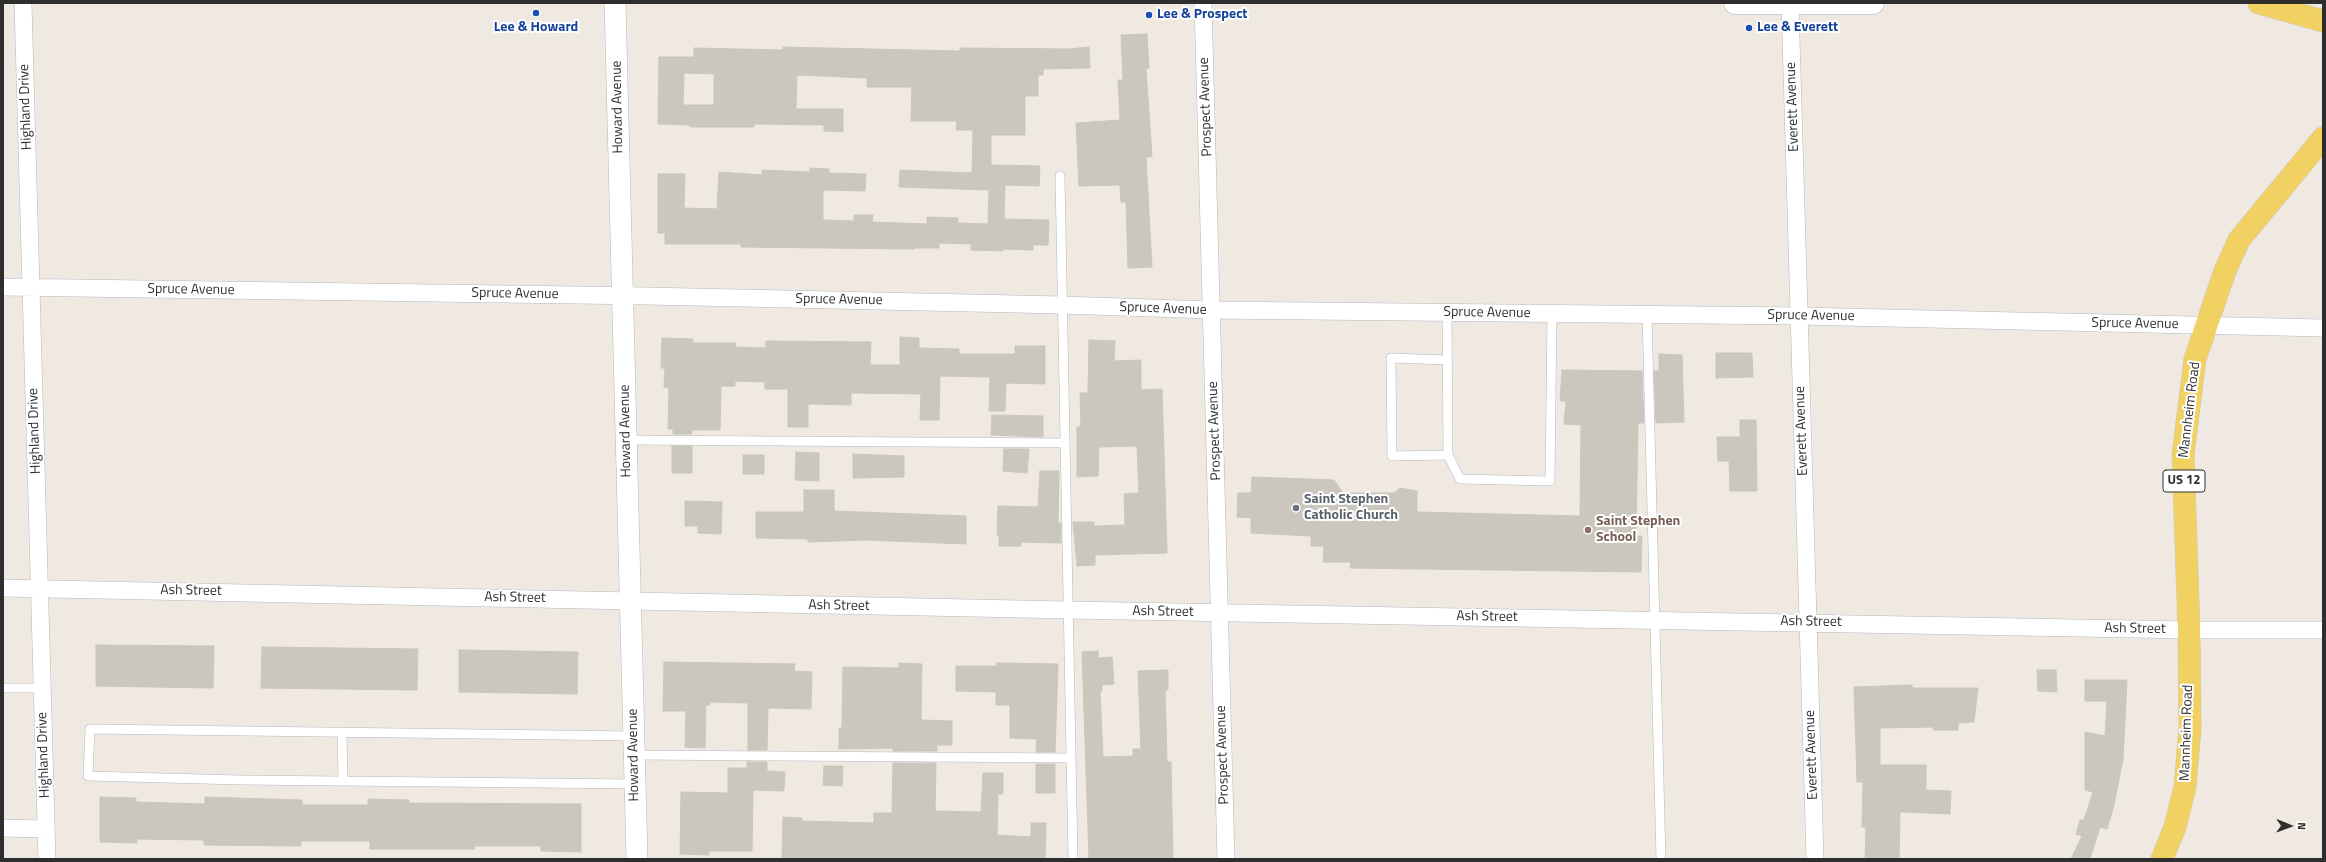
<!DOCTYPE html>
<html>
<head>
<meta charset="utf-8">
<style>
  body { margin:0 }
  #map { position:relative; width:2326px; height:862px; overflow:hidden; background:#efe9e1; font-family:"Titillium Web",sans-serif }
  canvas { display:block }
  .frame { position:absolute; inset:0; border:4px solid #2e2e2e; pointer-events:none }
  .north { position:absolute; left:2270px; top:806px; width:40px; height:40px; -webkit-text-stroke:3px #fff; paint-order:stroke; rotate:91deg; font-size:11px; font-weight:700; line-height:16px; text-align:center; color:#2e2e2e }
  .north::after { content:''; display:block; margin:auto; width:14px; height:18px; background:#2e2e2e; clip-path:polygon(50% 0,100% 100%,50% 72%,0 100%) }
</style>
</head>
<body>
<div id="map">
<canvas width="2326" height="862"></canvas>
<div class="frame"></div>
<div class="north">N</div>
</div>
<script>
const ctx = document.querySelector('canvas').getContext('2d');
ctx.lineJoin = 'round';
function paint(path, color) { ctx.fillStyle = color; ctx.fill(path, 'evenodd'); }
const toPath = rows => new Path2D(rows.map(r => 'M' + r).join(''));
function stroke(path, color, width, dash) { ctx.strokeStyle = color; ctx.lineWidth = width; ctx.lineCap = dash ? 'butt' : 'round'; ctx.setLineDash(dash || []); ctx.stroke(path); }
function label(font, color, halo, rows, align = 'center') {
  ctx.font = font + ' "Titillium Web",sans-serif'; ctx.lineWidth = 4; ctx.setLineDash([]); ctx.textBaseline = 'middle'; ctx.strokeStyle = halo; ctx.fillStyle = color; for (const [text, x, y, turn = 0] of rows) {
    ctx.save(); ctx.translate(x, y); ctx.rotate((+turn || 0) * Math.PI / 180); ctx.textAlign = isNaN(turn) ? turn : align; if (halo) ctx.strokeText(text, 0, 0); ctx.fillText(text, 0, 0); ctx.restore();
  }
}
const building = toPath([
  [1147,34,1149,68,1146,69,1152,157,1146,157,1152,267,1128,268,1126,202,1121,202,1120,185,1079,186,1076,123,1120,120,1118,80,1123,80,1121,35,1147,34],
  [783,47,960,51,960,48,1069,49,1089,47,1090,68,1043,69,1043,75,1038,75,1038,96,1025,96,1025,135,991,135,991,165,1040,166,1039,186,1005,185,1004,219,1049,220,1048,245,1033,245,1033,250,1003,249,1003,251,971,250,971,244,939,243,939,248,914,248,914,249,741,247,741,244,665,244,665,233,658,233,658,174,685,174,684,208,717,209,719,172,762,175,762,170,810,172,810,168,829,169,829,173,866,174,865,191,823,190,823,220,854,221,854,215,873,215,872,222,927,224,927,217,958,218,958,223,988,224,989,190,899,187,900,170,972,173,973,130,956,130,957,121,911,121,912,87,867,87,867,78,797,75,796,109,843,109,843,132,824,131,824,125,754,124,754,127,690,127,690,125,658,124,659,57,694,57,694,48,783,50,783,47],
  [684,73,714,74,714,105,683,105,684,73],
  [900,337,919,338,919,348,959,349,959,354,1015,354,1015,346,1045,346,1045,384,1006,383,1005,411,989,411,990,377,940,376,939,420,920,420,921,394,851,393,851,405,808,404,808,427,788,427,788,389,765,389,765,382,735,381,735,386,721,386,720,430,692,430,692,434,673,434,673,429,668,429,669,388,664,387,665,368,661,368,662,338,693,339,693,343,736,343,735,347,766,348,766,341,871,342,870,365,900,365,900,337],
  [1089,340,1115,341,1114,361,1141,360,1141,390,1162,389,1167,553,1095,555,1095,565,1077,566,1073,522,1094,522,1094,526,1125,525,1124,494,1139,493,1137,446,1099,447,1098,476,1077,477,1077,427,1081,427,1080,393,1088,393,1089,340],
  [1716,353,1752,353,1753,377,1716,378,1716,353],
  [1659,354,1682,355,1684,422,1656,423,1654,371,1659,371,1659,354],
  [1562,370,1642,371,1644,423,1638,423,1636,536,1642,536,1641,572,1350,568,1351,562,1323,562,1324,546,1311,546,1311,536,1251,533,1251,518,1237,517,1238,493,1251,493,1252,477,1334,480,1343,493,1394,493,1400,488,1417,491,1417,512,1580,516,1581,425,1564,424,1566,401,1560,401,1562,370],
  [992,415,1043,416,1043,437,991,435,992,415],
  [1740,420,1756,420,1757,491,1730,491,1729,461,1718,461,1717,437,1740,437,1740,420],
  [672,446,692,446,692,473,672,473,672,446],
  [1004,449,1029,449,1027,473,1003,471,1004,449],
  [796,452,819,453,819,481,795,480,796,452],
  [853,454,904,456,904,477,853,478,853,454],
  [743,455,764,455,764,474,743,474,743,455],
  [1040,471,1059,471,1058,523,1061,523,1061,543,1021,542,1021,546,999,546,999,535,997,535,998,506,1038,507,1040,471],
  [804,490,834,490,834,511,966,516,966,544,867,540,808,542,808,539,756,538,756,512,804,512,804,490],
  [685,501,722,502,721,534,698,533,698,526,685,526,685,501],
  [96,645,214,646,213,688,96,686,96,645],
  [262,647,418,649,417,690,261,688,262,647],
  [459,650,578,652,577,694,459,692,459,650],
  [1098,651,1098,658,1112,657,1114,684,1102,685,1102,691,1100,691,1103,757,1133,756,1133,749,1141,749,1138,671,1168,670,1168,690,1165,690,1167,762,1171,762,1173,859,1089,859,1082,652,1098,651],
  [664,662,795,664,794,671,812,672,811,709,768,708,767,750,748,750,748,703,710,702,710,705,706,705,705,748,685,747,686,711,663,711,664,662],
  [899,663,922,664,921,720,952,721,952,745,937,745,937,751,893,751,893,748,839,749,839,728,842,728,843,667,899,668,899,663],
  [997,663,1058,664,1055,752,1036,752,1037,739,1010,738,1010,705,996,705,996,692,956,691,956,666,997,666,997,663],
  [2037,670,2056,670,2057,692,2038,691,2037,670],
  [2085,680,2127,680,2123,759,2113,809,2107,829,2100,827,2090,859,2071,859,2082,836,2076,834,2080,820,2084,820,2093,792,2085,790,2085,732,2105,736,2107,701,2085,701,2085,680],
  [1912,685,1912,688,1978,688,1974,722,1958,723,1958,730,1933,730,1933,727,1880,728,1880,765,1926,765,1926,790,1951,791,1950,814,1900,812,1899,859,1865,859,1866,827,1862,827,1863,782,1857,782,1854,687,1912,685],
  [747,762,767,762,767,771,785,772,784,791,753,790,752,851,709,851,709,855,680,854,681,792,728,793,728,768,747,768,747,762],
  [893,763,936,763,935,811,981,812,983,773,1003,773,1003,794,998,794,997,835,1031,837,1031,823,1046,823,1045,859,782,859,783,817,802,818,802,821,874,823,874,813,892,813,893,763],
  [1036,764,1055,764,1055,793,1036,793,1036,764],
  [824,766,843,766,842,786,823,785,824,766],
  [100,797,136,798,136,802,205,804,205,797,302,800,302,805,368,805,368,799,409,800,409,803,581,804,581,852,541,851,541,846,474,846,475,849,370,849,370,841,301,841,301,846,204,845,204,840,137,839,137,843,100,842,100,797]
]);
const service = toPath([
  [1060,176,1073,859],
  [1447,313,1448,455,1460,479,1550,481,1552,314],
  [1647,315,1661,859],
  [1447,360,1391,358,1392,456,1448,455],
  [626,440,1065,443],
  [3,688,42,688],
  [342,732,343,781],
  [634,736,90,729,88,776,241,780,635,784],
  [634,755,1071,758]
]);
const minor = toPath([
  [23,3,47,859],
  [1203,3,1226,859],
  [1790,4,1815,859],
  [3,287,647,296,1062,305,1211,310,1799,316,2323,328],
  [3,588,1068,610,2189,630,2323,630],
  [3,828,46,829]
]);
const tertiary = toPath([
  [615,3,637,859]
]);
const secondary = toPath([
  [1735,3,1873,3]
]);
const primary = toPath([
  [2259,3,2323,21],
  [2162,859,2175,827,2185,787,2190,728,2189,630,2183,455,2195,359,2225,271,2239,240,2323,138]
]);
const markers = [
  [536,13,4,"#1a4fb4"],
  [1149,15,4,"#1a4fb4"],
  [1749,28,4,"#1a4fb4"],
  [1296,508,4,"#6b7280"],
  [1588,530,4,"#8d6e63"]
];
const shields = [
  [2184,481,42]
];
const shieldNames = [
  ["US 12",2184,481]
];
const transitNames = [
  ["Lee & Prospect",1157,15],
  ["Lee & Howard",536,28,"center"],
  ["Lee & Everett",1757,28]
];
const streetNames = [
  ["Highland Drive",26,107,-92],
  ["Howard Avenue",618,107,-91],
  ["Prospect Avenue",1206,107,-92],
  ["Everett Avenue",1793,107,-92],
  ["Spruce Avenue",191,290,1],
  ["Spruce Avenue",515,294,1],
  ["Spruce Avenue",839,300,1],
  ["Spruce Avenue",1163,309,2],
  ["Spruce Avenue",1487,313,1],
  ["Spruce Avenue",1811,316,1],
  ["Spruce Avenue",2135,324,1],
  ["Mannheim Road",2190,410,-83],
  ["Highland Drive",35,431,-92],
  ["Howard Avenue",626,431,-91],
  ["Prospect Avenue",1215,431,-92],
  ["Everett Avenue",1802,431,-92],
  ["Ash Street",191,591,1],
  ["Ash Street",515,598,1],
  ["Ash Street",839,606,1],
  ["Ash Street",1163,612,1],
  ["Ash Street",1487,617,1],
  ["Ash Street",1811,622,1],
  ["Ash Street",2135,629,1],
  ["Mannheim Road",2187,733,-88],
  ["Highland Drive",44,755,-92],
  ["Howard Avenue",634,755,-91],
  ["Prospect Avenue",1223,755,-92],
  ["Everett Avenue",1812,755,-92]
];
const worshipNames = [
  ["Saint Stephen",1304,500],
  ["Catholic Church",1304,516]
];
const educationNames = [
  ["Saint Stephen",1596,522],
  ["School",1596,538]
];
paint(building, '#cbc7bf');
stroke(building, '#cbc5ba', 1);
stroke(service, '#b4b7c1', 10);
stroke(minor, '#b4b7c1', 18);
stroke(tertiary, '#b4b7c1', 22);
stroke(secondary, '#b4b7c1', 23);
stroke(primary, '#c9c9c9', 23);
stroke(service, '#fff', 9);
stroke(minor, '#fff', 17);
stroke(tertiary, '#fff', 21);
stroke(secondary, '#fff', 22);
stroke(primary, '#f2d163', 22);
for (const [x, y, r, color] of markers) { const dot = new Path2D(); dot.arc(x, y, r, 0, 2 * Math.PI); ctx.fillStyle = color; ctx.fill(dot); stroke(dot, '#fff', 1.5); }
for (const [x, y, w] of shields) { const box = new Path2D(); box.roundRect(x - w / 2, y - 11, w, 22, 3); ctx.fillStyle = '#fff'; ctx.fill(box); stroke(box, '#2e2e2e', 1); }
label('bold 13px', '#2e2e2e', null, shieldNames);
label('bold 14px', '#164399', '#fff', transitNames, 'left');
label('14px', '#2e2e2e', '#fff', streetNames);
label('bold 14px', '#5b616d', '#fff', worshipNames, 'left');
label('bold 14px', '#785e54', '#fff', educationNames, 'left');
</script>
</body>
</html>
